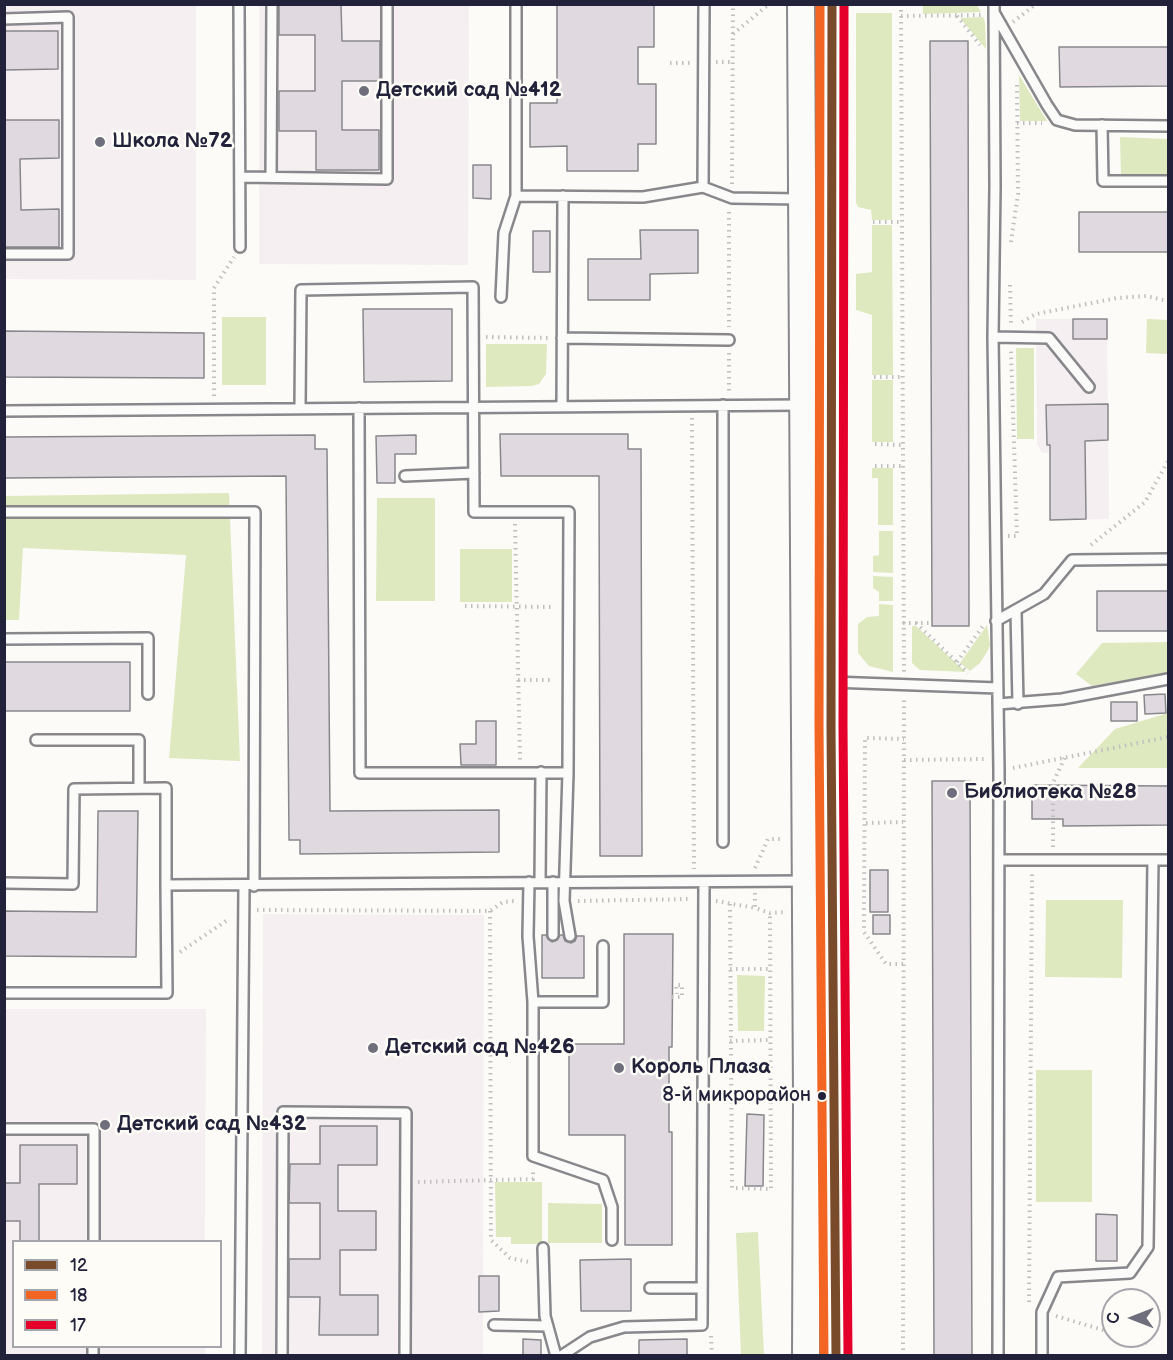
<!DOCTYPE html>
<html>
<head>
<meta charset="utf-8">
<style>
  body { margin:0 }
  #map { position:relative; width:1173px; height:1360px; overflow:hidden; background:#fcfbf8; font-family:"Balsamiq Sans",sans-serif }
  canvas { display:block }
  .frame { position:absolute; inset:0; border:6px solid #22223b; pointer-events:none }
  .legend { position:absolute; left:12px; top:1240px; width:210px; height:108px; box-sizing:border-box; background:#fdfcf7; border:2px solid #a5a5ac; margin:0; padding:8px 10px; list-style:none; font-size:18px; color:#22223b }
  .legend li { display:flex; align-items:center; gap:12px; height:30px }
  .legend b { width:30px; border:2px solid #a5a5ac }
  .north { position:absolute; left:1101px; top:1288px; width:60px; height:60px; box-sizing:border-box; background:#fdfcf7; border:2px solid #a5a5ac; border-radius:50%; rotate:270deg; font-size:16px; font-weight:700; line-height:24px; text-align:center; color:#22223b }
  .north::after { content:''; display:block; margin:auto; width:21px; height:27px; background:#6e6e7d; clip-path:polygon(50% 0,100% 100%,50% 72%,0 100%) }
</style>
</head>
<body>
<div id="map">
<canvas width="1173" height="1360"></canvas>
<div class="frame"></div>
<ul class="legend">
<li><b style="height:8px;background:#7a4b2a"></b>12</li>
<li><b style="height:8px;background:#f26522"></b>18</li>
<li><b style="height:8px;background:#e4002b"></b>17</li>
</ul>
<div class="north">С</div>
</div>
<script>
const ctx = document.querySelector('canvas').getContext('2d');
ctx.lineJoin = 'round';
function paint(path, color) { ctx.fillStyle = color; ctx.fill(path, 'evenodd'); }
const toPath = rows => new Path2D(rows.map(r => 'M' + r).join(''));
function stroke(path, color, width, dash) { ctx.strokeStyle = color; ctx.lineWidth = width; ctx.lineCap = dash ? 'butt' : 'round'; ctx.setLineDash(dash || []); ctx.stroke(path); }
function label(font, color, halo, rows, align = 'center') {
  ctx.font = font + ' "Balsamiq Sans",sans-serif'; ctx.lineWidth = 5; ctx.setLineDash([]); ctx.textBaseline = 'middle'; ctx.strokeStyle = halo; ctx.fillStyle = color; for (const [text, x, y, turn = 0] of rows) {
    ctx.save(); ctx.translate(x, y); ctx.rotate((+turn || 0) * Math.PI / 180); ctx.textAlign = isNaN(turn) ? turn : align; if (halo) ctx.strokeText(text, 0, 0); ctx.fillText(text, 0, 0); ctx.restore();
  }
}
const built = toPath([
  [5,5,196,5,196,280,5,279],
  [259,5,469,5,468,265,259,264],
  [1036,319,1107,319,1109,519,1050,520,1050,453,1042,453,1037,444],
  [263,914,484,915,483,1355,262,1356],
  [5,1009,206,1009,205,1241,14,1242,14,1346,205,1346,205,1355,5,1356]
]);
const green = toPath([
  [923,5,977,5,981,12,923,14],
  [856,13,892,13,892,220,872,220,871,210,858,207,856,203],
  [983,17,985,23,986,49,960,18],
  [1019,75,1047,121,1020,121],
  [1120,137,1168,139,1168,176,1121,175],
  [872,225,892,225,893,375,872,375,872,315,856,310,856,274,872,272],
  [222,317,266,317,266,385,222,385],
  [1147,319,1168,320,1168,354,1146,353],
  [486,344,547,344,546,374,539,384,532,386,486,387],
  [1016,348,1034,348,1034,439,1017,439],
  [872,380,893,380,893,442,872,442],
  [872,468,893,468,893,525,878,525,878,478,872,478],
  [229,493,240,761,169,758,186,555,23,548,19,620,5,620,4,496],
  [377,498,435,498,435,601,376,601],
  [879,531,893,531,893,573,873,572,873,556,879,555],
  [460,549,512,549,512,602,460,602],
  [873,576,893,577,893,601,879,601,879,592,873,588],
  [879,604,893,605,893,672,869,666,858,653,858,624,867,617,879,616],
  [987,625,990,645,987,652,980,663,970,671,960,663],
  [912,626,916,626,966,672,920,670,912,663],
  [1168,642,1168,682,1163,674,1092,686,1076,674,1102,643],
  [1168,713,1168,768,1078,768,1115,729],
  [1046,900,1123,900,1122,978,1045,977],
  [737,975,765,976,764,1031,738,1031],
  [1036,1070,1092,1070,1092,1202,1036,1202],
  [495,1182,542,1182,542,1244,511,1244,511,1237,496,1237],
  [548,1203,602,1204,602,1243,548,1243],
  [758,1232,764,1355,741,1355,736,1233]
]);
const building = toPath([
  [279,4,341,4,342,41,380,41,380,81,342,81,342,130,379,130,379,170,316,170,316,131,279,131,279,91,315,91,315,35,279,35,279,4],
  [557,4,654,4,654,47,638,47,638,84,656,84,656,144,638,144,638,171,567,171,567,146,530,147,530,103,557,103,557,4],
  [4,31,58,31,58,69,4,70,4,31],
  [930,41,968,41,969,626,932,626,930,41],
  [1059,47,1168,47,1168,86,1060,87,1059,47],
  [4,120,59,120,59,158,20,159,21,210,59,209,59,247,4,247,4,120],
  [473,165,491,165,491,199,473,198,473,165],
  [1079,212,1168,212,1168,252,1079,252,1079,212],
  [640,230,698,230,698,273,650,274,650,300,588,300,588,259,641,259,640,230],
  [533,231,550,231,550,272,533,272,533,231],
  [363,309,452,309,452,381,364,382,363,309],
  [1073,319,1107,319,1107,339,1073,339,1073,319],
  [4,331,204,333,204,378,4,377,4,331],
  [1108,404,1108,440,1085,441,1086,519,1050,520,1050,445,1047,445,1046,405,1108,404],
  [500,434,628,434,628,449,641,449,642,856,600,856,599,476,501,476,500,434],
  [315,435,315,449,327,449,330,811,499,810,499,852,300,854,300,840,289,840,286,476,4,478,4,437,315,435],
  [416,435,416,454,395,454,395,483,377,483,376,436,416,435],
  [1097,591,1168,591,1168,631,1097,631,1097,591],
  [4,662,130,662,130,711,4,711,4,662],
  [1165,694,1166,713,1145,714,1144,695,1165,694],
  [1111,702,1137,702,1137,721,1111,721,1111,702],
  [476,721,496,721,496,765,461,765,460,744,476,744,476,721],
  [932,781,970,781,972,1356,934,1356,932,781],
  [1032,785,1168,786,1168,825,1063,826,1063,819,1032,819,1032,785],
  [98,811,138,811,136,957,4,956,4,911,97,912,98,811],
  [870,870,888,870,888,912,870,912,870,870],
  [873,915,890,915,890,934,873,934,873,915],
  [624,934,673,934,672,1047,669,1047,669,1132,672,1132,672,1245,625,1245,625,1135,569,1135,569,1044,624,1044,624,934],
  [542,935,546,935,548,939,552,942,557,940,560,935,563,935,565,941,571,943,575,941,577,936,584,936,584,978,542,978,542,935],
  [747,1114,764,1115,763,1186,745,1186,747,1114],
  [320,1126,377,1126,377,1165,338,1165,338,1211,376,1211,376,1250,340,1250,340,1295,378,1295,378,1335,319,1335,320,1297,289,1297,289,1259,320,1259,320,1203,289,1203,290,1164,320,1164,320,1126],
  [20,1145,77,1145,77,1184,39,1184,39,1242,20,1242,20,1221,4,1221,4,1183,20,1183,20,1145],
  [1096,1214,1117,1215,1117,1261,1096,1261,1096,1214],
  [631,1259,631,1311,581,1311,580,1260,631,1259],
  [479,1276,499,1276,499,1311,479,1312,479,1276],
  [523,1339,541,1340,541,1356,523,1356,523,1339],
  [687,1339,687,1356,639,1356,639,1340,687,1339]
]);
const path = toPath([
  [901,4,904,673],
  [901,16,981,15],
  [957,16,980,45],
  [1013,22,1036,4],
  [733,34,769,4],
  [716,62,733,62],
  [670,63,690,63],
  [1017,123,1042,123],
  [732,184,733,4],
  [729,212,729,327],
  [873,222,902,222],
  [1011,242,1018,194,1017,85],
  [1010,285,1011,325],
  [1022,322,1036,314,1117,298,1146,296,1168,301],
  [486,337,550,338],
  [729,353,729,393],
  [874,377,902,377],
  [214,396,214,288,234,257],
  [692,418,694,869],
  [875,444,903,445],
  [875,466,903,466],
  [515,524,520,760],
  [1008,536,1017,536,1011,351],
  [1091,545,1145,502,1168,461],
  [465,606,554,607],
  [903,623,929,623],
  [916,623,968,673],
  [957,662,983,626],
  [518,680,554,680],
  [904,760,986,759],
  [1013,768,1168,737],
  [866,823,903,822],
  [1053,847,1053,783,1065,757],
  [755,868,768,839,783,839],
  [755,893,755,908,770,913,785,912],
  [578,901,691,899],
  [716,901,755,908],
  [730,904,732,1188,771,1189,770,913],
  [257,910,490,911,503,902,514,901],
  [490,911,491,1240,510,1258,529,1262],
  [180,952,229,919],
  [903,964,886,964,864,932,864,909,865,738,904,739],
  [730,969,771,969],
  [672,997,682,997,682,985,676,985,677,994],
  [730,1041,771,1040],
  [418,1182,533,1179,533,1170],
  [1029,1302,1032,874],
  [1056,1316,1113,1333],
  [711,1336,712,1356],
  [1123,1336,1147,1343],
  [903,1356,904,698]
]);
const lane = toPath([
  [239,4,240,247],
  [516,4,516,196,643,197,703,187],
  [704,4,703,187,732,198,801,199],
  [994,4,995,187,993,337,999,771,998,1356],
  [995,14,1047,105,1057,120,1075,125,1168,126],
  [4,19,68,17,68,254,4,254],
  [1102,125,1103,181,1168,181],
  [240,177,387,179,387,4],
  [271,177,272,4],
  [501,297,504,233,516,196],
  [993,337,1049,338,1089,387],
  [562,338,729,340],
  [723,405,723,842],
  [562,407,563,196],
  [300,408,301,290,473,287,474,512,569,512,568,773,564,901,570,936],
  [359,408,360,773,568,773],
  [4,411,802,405],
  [405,476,474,473],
  [4,512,255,512,254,886],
  [1016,611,1018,704],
  [996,621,1044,594,1072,560,1168,559],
  [4,639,148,638,148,694],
  [832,682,998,688],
  [998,704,1062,699,1168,679],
  [36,740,139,740,139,788],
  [999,860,1168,860],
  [529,882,528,936,533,1002,533,1156,603,1180,612,1207,612,1240],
  [540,882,541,772],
  [4,883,73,884,74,789,166,788,166,885],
  [553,935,553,882],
  [4,993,167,993,166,885,803,881],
  [533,1002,603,1002,603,946],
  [4,1129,94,1129,94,1242],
  [543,1248,545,1316,556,1356],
  [650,1288,702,1288],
  [494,1325,548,1326],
  [93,1356,93,1346],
  [240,1356,244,886],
  [282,1356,283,1112,406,1113,405,1356],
  [561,1356,590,1337,624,1327,702,1325,704,882],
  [1042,1356,1042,1312,1058,1277,1130,1273,1148,1247,1153,860]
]);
const secondary = toPath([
  [801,4,807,1098,806,1356],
  [832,4,831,726,836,1356]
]);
const bus1 = toPath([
  [832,4,831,726,836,1356]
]);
const bus2 = toPath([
  [820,4,819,726,824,1356]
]);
const bus3 = toPath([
  [844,4,843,726,848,1356]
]);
const markers = [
  [364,91,6,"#6e6e7d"],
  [100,142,6,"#6e6e7d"],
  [952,793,6,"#6e6e7d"],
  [373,1048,6,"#6e6e7d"],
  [619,1068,6,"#6e6e7d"],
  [822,1096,5,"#22223b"],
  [105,1125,6,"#6e6e7d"]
];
const busNames = [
  ["8-й микрорайон",811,1096]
];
const poiNames = [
  ["Детский сад №412",376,91],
  ["Школа №72",112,142],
  ["Библиотека №28",964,793],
  ["Детский сад №426",385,1048],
  ["Король Плаза",631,1068],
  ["Детский сад №432",117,1125]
];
paint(built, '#f6eff2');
paint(green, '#dee9bf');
paint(building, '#e0d9df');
stroke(building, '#88888c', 1.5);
stroke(lane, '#88888c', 14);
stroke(secondary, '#88888c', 30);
stroke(path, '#bfbfc0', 4, [1.5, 4.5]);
stroke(lane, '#fbfbf9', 9);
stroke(secondary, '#fbfbf9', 26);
stroke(bus1, '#7a4b2a', 9);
stroke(bus2, '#f26522', 9);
stroke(bus3, '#e4002b', 9);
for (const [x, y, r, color] of markers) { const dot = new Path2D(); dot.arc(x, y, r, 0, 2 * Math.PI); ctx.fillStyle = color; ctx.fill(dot); stroke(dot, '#fdfcf7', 2); }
label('20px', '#22223b', '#fdfcf7', busNames, 'right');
label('bold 21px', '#22223b', '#fdfcf7', poiNames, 'left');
</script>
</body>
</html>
